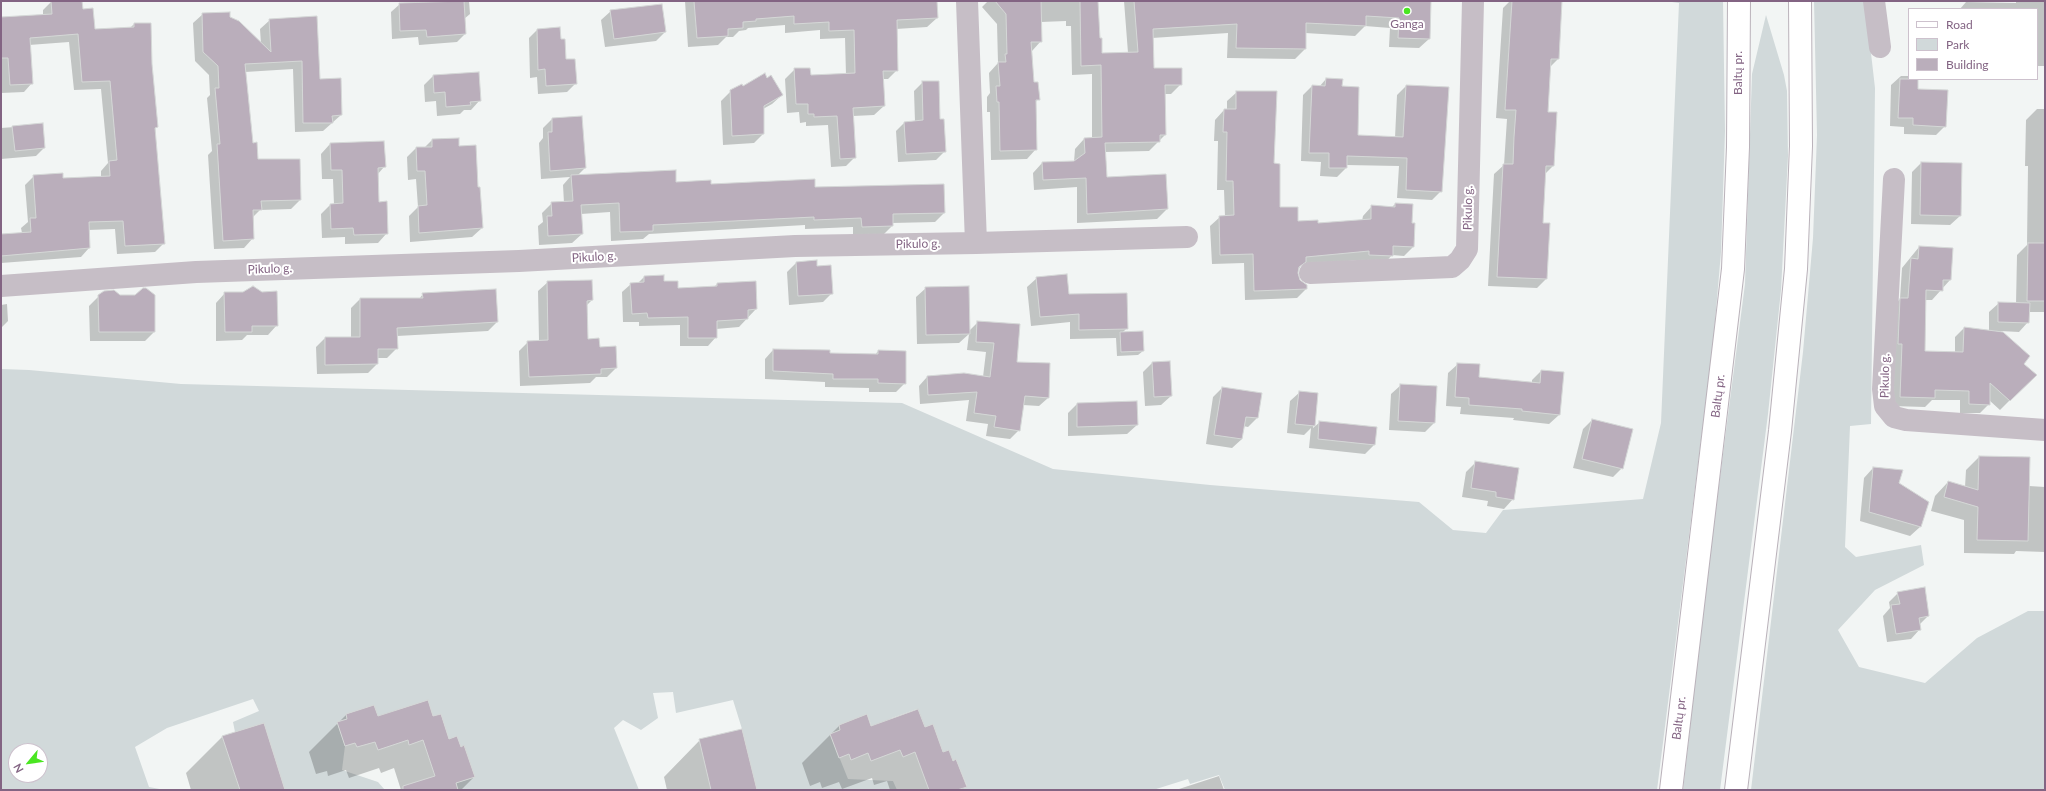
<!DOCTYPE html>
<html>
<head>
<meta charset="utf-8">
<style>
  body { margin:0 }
  #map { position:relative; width:2046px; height:791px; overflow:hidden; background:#f2f5f4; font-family:Lato,sans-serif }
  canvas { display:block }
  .frame { position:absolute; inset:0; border:2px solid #836483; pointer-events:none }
  .legend { position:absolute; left:1908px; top:8px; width:130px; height:72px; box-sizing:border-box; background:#fff; border:1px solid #cdc1cd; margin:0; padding:5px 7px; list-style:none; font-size:12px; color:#836483 }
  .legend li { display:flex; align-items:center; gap:8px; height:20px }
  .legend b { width:20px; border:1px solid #cdc1cd }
  .north { position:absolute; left:8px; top:743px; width:40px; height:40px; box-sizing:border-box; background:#fff; border:1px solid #cdc1cd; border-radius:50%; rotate:241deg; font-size:11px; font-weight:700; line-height:16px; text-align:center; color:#836483 }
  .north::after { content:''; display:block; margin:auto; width:14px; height:18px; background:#4ae621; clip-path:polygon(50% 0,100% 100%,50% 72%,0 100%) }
</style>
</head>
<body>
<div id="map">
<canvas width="2046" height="791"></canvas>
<div class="frame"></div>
<ul class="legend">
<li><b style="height:5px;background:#fff"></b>Road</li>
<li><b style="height:11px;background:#d1d9da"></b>Park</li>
<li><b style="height:11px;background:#baaebb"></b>Building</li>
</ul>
<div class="north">N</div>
</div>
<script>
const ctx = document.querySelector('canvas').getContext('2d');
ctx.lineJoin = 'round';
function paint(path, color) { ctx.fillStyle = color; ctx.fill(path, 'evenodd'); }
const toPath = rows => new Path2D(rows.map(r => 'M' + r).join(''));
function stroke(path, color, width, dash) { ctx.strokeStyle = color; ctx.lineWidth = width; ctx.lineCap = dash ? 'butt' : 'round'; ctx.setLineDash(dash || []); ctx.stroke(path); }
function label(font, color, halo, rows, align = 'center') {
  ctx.font = font + ' Lato,sans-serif'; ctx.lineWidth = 4; ctx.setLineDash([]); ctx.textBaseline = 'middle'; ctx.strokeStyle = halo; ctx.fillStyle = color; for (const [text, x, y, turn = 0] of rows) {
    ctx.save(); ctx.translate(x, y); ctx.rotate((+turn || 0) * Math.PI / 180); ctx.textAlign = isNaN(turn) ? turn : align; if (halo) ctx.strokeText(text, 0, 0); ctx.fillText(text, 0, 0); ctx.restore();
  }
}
const green = toPath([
  [1665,1,1723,1,1725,131,1721,252,1713,345,1657,790,1225,790,1219,775,1190,784,1188,779,1153,790,957,790,967,786,956,759,953,761,943,752,933,724,925,727,917,709,892,718,873,730,867,714,839,725,840,730,830,734,848,779,893,781,897,790,757,790,742,729,733,700,676,713,673,692,653,693,658,718,641,730,623,720,614,728,639,790,458,790,456,783,475,777,464,746,461,747,457,736,449,739,441,714,433,716,428,700,397,710,379,721,374,705,346,714,347,719,337,722,345,746,342,770,378,782,385,790,285,790,264,723,235,732,233,722,259,711,253,699,167,728,135,747,149,787,165,790,1,790,1,369,29,370,181,384,902,403,1053,469,1210,485,1419,502,1453,530,1486,533,1503,510,1643,499,1661,423,1679,3],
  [16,751,40,751,40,775,16,775],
  [1814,1,1865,1,1875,88,1871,424,1850,426,1845,547,1856,557,1921,545,1924,565,1875,590,1838,630,1859,667,1925,683,1977,638,2028,611,2045,611,2045,790,1751,790,1803,352,1813,238,1817,135],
  [1766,15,1784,75,1787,91,1788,156,1781,290,1768,414,1720,790,1683,790,1705,593,1745,284,1752,74]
]);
const shadow = toPath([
  [52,1,81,1,82,10,94,30,130,28,134,24,150,64,164,243,155,252,117,254,115,229,88,230,89,248,81,257,1,263,1,235,22,233,21,228,28,222,25,185,34,176,62,179,101,177,101,171,108,163,101,89,74,90,69,42,29,45,32,83,24,92,1,93,1,20,43,15,43,10],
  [432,1,469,1,470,14,464,19,465,34,457,42,419,45,418,37,392,39,391,12,400,4],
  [685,1,936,1,937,18,927,27,896,29,897,70,888,79,882,79,884,106,874,115,853,116,855,157,846,166,831,167,828,125,806,126,806,122,800,123,799,112,787,113,785,79,795,69,810,76,846,75,845,38,820,39,820,30,785,33,785,25,748,28,746,30,739,31,733,37,726,37,718,45,688,47],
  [988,1,1097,1,1099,39,1101,54,1128,53,1124,1,1430,1,1429,39,1419,48,1389,47,1390,28,1365,26,1355,36,1305,33,1305,49,1295,59,1227,58,1228,33,1152,38,1153,69,1181,84,1171,94,1164,94,1165,135,1149,151,1105,152,1106,178,1167,209,1157,219,1077,223,1077,187,1034,190,1033,173,1042,163,1074,162,1075,149,1084,139,1092,139,1092,74,1072,75,1071,26,1066,26,1066,21,1041,22,1041,41,1032,51,1033,83,1038,99,1035,103,1036,149,1027,159,991,160,990,112,987,112,987,97,990,93,989,73,998,63,997,24,982,7],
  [1510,1,1561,1,1558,59,1549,68,1547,113,1553,166,1545,174,1542,223,1549,224,1546,279,1537,288,1488,286,1494,174,1504,165,1507,119,1496,118,1503,8],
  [2016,1,2045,1,2045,66,2037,66,2037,9,1960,9,1966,2,2016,3],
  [611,11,665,32,656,41,605,47,601,20],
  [203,14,229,18,261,44,260,29,270,20,319,80,341,115,323,131,295,132,293,69,245,72,252,144,257,160,300,200,291,209,260,210,252,218,253,238,244,248,214,249,208,155,212,151,207,98,210,95,209,75,195,61,193,23],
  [537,30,560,40,565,60,576,83,567,92,538,94,537,77,530,78,529,38],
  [433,76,480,100,471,110,464,110,460,114,437,116,436,101,425,102,424,85],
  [1901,76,1909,76,1909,79,1917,79,1917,90,1945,126,1936,135,1904,134,1904,127,1890,126,1891,85],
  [767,79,782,95,772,104,763,109,763,134,754,143,723,145,721,101,731,91],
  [1326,79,1341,87,1357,136,1395,138,1397,95,1406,86,1441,191,1432,200,1397,198,1399,166,1346,165,1346,168,1337,177,1320,176,1321,162,1301,161,1303,95,1312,86,1319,87],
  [923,82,939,120,945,151,936,160,898,162,896,131,904,123,915,122,914,91],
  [1237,92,1273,164,1279,208,1297,222,1317,224,1362,221,1363,216,1372,206,1392,207,1395,204,1411,224,1413,247,1404,256,1392,255,1383,265,1360,260,1301,265,1297,273,1299,281,1306,289,1297,298,1245,300,1244,263,1212,264,1210,226,1220,217,1225,217,1224,190,1217,190,1218,141,1214,141,1215,120,1224,110,1227,110,1227,101],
  [2037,109,2045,109,2045,312,2029,312,2028,322,2019,332,2000,331,2029,356,2023,364,2035,375,2000,410,1989,400,1989,404,1980,413,1960,413,1960,400,1932,400,1925,407,1892,406,1891,308,1900,299,1902,268,1919,247,1950,280,1932,300,1924,300,1924,352,1955,353,1955,337,1964,328,1989,331,1989,312,1999,303,2016,304,2017,255,2027,245,2028,166,2025,166,2026,120],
  [552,119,585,168,577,176,710,185,814,188,944,213,935,222,892,223,892,226,883,235,853,236,853,227,805,229,805,225,649,234,643,239,611,241,610,212,581,214,582,234,572,243,539,245,538,226,543,222,542,213,552,203,564,203,563,185,570,177,541,179,539,143,543,138,543,128],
  [42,125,44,148,36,156,1,159,1,128],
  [458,139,458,147,477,188,482,228,472,237,410,242,409,216,418,207,416,179,408,180,407,157,416,148,424,148,432,140],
  [330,144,384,167,377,175,378,203,387,233,378,243,345,244,345,237,322,238,321,214,330,205,334,205,333,179,322,179,321,154],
  [1921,163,1960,216,1950,225,1911,224,1912,172],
  [796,263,816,267,832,293,823,302,789,305,787,272],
  [644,277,663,282,677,290,714,287,717,284,756,309,739,327,716,329,716,337,708,346,680,346,680,325,639,326,639,322,623,322,622,292,631,284,638,283],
  [1037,278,1127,328,1122,333,1143,351,1138,355,1117,356,1116,338,1070,339,1070,322,1031,326,1027,287],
  [548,282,592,300,586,306,587,340,599,348,616,368,607,377,596,377,590,383,520,386,519,351,528,342,539,341,538,291],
  [926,288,969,331,978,322,1048,398,1039,406,1023,405,1019,430,1010,439,986,436,988,424,966,421,969,400,920,404,919,386,927,377,983,377,986,352,967,350,969,334,959,343,917,344,916,297],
  [225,293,277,325,268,335,247,335,242,340,216,341,216,303],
  [423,294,497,322,488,331,397,336,397,348,387,358,377,358,377,364,368,373,317,374,316,347,325,338,351,338,351,308,360,299,419,299],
  [99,296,135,296,154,332,145,341,90,341,89,306],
  [7,304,8,321,1,328,1,305],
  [773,350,829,354,875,355,878,351,905,383,896,392,869,392,869,388,825,387,825,382,765,379,765,359],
  [1152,363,1171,396,1161,405,1145,406,1143,372],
  [1458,364,1478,378,1532,383,1532,380,1541,371,1559,415,1549,424,1513,420,1514,418,1460,414,1461,407,1446,406,1448,373],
  [1401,385,1434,423,1425,432,1389,430,1391,394],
  [1222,388,1257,418,1248,427,1243,426,1242,439,1232,448,1206,444,1213,397],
  [1300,392,1317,394,1313,428,1320,422,1374,445,1365,454,1309,448,1311,428,1304,435,1287,433,1290,401],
  [1077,404,1137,425,1127,434,1068,436,1068,413],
  [1592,420,1622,468,1613,477,1573,468,1583,429],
  [1979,457,2029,486,2045,487,2045,552,2016,551,2014,554,1964,553,1964,520,1931,511,1935,496,1948,482,1965,487,1966,470],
  [1475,463,1513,499,1504,509,1487,506,1488,501,1462,497,1466,472],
  [1873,468,1927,502,1920,527,1910,536,1860,521,1864,478],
  [1898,593,1928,616,1919,625,1920,629,1911,639,1887,642,1883,616,1890,608,1889,602],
  [346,715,377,717,433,717,474,777,461,790,401,790,394,768,381,773,379,768,349,778,346,770,328,776,327,771,316,774,309,752],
  [867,716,871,727,924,729,965,786,962,790,890,790,887,781,874,785,872,778,842,789,839,782,822,788,820,782,810,786,802,763,839,726],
  [263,724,284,790,191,790,186,773,222,737],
  [700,740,756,790,667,790,664,777],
  [1219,776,1224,790,1177,790,1179,789]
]);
const building = toPath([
  [51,1,82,1,83,9,93,8,95,29,134,27,134,23,151,23,152,64,158,127,155,128,165,244,125,246,123,221,89,222,90,248,1,256,1,234,31,232,30,218,36,218,33,175,63,173,63,178,110,176,109,161,117,160,110,81,82,82,78,34,30,38,33,84,10,85,8,58,1,58,1,17,52,14,51,1],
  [464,1,466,34,427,37,426,30,400,31,399,3,464,1],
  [694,1,937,1,938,18,897,20,898,71,883,71,885,106,853,108,856,158,840,159,837,116,814,117,814,114,808,114,808,104,796,104,794,68,810,68,811,75,855,73,854,30,829,31,829,22,794,24,794,16,756,19,756,21,743,22,743,28,728,29,728,36,697,38,694,1],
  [995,1,1041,1,1042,42,1031,42,1034,82,1038,82,1040,100,1036,100,1037,150,1000,151,999,102,997,102,996,86,1000,86,998,62,1006,62,1005,54,1007,54,1006,14,995,1],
  [1080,1,1098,1,1100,38,1102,38,1102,53,1138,52,1134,1,1431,1,1430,39,1398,38,1399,18,1366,16,1366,26,1306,23,1306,49,1236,48,1237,24,1153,29,1154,68,1182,68,1182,85,1165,85,1166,135,1160,135,1160,142,1105,143,1107,177,1166,174,1168,209,1087,214,1086,178,1043,180,1042,162,1074,161,1085,153,1084,138,1102,137,1101,65,1081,66,1080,1],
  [1512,1,1562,1,1559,59,1551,59,1548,112,1557,112,1554,166,1546,166,1543,223,1550,223,1547,279,1497,277,1503,164,1513,164,1514,137,1516,110,1505,110,1512,1],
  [662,4,666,32,614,39,610,10,662,4],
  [230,12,230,17,239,21,271,52,269,19,317,16,320,79,341,78,342,115,332,116,333,123,303,123,302,61,245,64,253,143,257,142,258,159,300,159,301,200,261,201,262,210,253,210,254,239,223,241,217,144,220,144,215,88,219,88,218,66,203,52,202,13,230,12],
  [560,27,561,39,565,39,566,59,575,59,577,84,546,86,545,69,538,70,537,29,560,27],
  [479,72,481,101,470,102,471,105,446,107,445,92,434,93,433,75,479,72],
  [765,73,767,78,771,75,783,95,764,106,764,134,732,136,730,90,742,84,743,86,765,73],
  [1326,78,1343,79,1342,86,1359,87,1358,135,1403,137,1406,85,1449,87,1442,192,1406,190,1407,158,1347,156,1347,168,1329,168,1329,153,1309,153,1312,85,1325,86,1326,78],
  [1900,79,1918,79,1918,89,1948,90,1946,127,1913,125,1913,118,1898,118,1900,79],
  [922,81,939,81,940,119,944,119,946,152,906,154,904,122,923,120,922,81],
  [1236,91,1277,91,1274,163,1280,164,1280,207,1298,207,1298,221,1318,220,1318,223,1371,219,1371,205,1395,207,1395,203,1413,204,1412,223,1415,223,1414,247,1393,246,1393,256,1369,255,1369,251,1306,257,1306,262,1299,267,1298,273,1300,280,1307,285,1307,289,1254,291,1253,254,1220,255,1219,216,1234,215,1233,181,1226,181,1227,132,1223,132,1224,109,1236,109,1236,91],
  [582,116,586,168,550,171,548,132,552,132,552,118,582,116],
  [43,123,45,148,15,151,12,126,43,123],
  [459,138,459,146,476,145,478,187,480,187,483,228,419,233,418,206,427,205,425,171,417,171,416,147,432,147,432,139,459,138],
  [384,141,386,167,378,168,379,202,387,201,388,234,354,235,353,228,331,229,330,204,343,203,342,170,331,170,330,143,384,141],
  [1921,162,1962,163,1961,216,1920,215,1921,162],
  [676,170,676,182,711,180,711,184,815,179,815,187,944,184,945,213,893,214,893,226,862,227,861,218,814,220,814,217,653,225,653,231,620,232,619,203,581,205,583,234,548,236,547,216,552,216,551,202,573,201,571,175,676,170],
  [2028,243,2045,243,2045,301,2027,301,2028,243],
  [1919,246,1953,248,1951,280,1943,280,1943,291,1926,290,1925,351,1963,352,1964,327,2003,332,2030,356,2024,364,2037,375,2010,401,1990,383,1990,405,1969,404,1969,391,1935,390,1935,398,1900,397,1902,344,1898,344,1900,298,1908,298,1911,258,1918,259,1919,246],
  [817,260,817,266,831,265,833,294,798,296,796,262,817,260],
  [1067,274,1069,294,1127,293,1128,329,1079,330,1079,314,1040,317,1036,277,1067,274],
  [664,275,664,281,678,281,678,288,717,286,717,283,756,281,757,309,748,310,748,319,717,321,717,338,688,338,688,317,648,318,647,313,632,314,630,283,644,282,644,276,664,275],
  [592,280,593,300,587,301,588,339,599,338,600,347,616,346,617,368,601,369,601,374,529,377,527,341,548,340,547,281,592,280],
  [253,286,262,292,277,291,278,326,252,326,252,332,225,332,224,292,243,292,253,286],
  [969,286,970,334,926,335,925,287,969,286],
  [143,288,146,288,155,295,155,332,99,332,98,295,104,291,114,290,120,295,135,295,143,288],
  [496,289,498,322,397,328,398,349,378,349,378,364,325,365,325,337,360,337,360,298,423,298,422,293,496,289],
  [1998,302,2030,303,2029,323,1998,322,1998,302],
  [977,321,1020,324,1017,362,1050,363,1049,398,1025,396,1020,431,994,427,996,416,974,413,977,392,928,395,927,376,964,373,990,377,994,343,976,342,977,321],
  [1143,331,1144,351,1121,352,1120,332,1143,331],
  [773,349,830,350,830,353,878,354,878,350,906,351,906,384,878,383,878,379,833,379,833,374,773,371,773,349],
  [1170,361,1172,396,1154,397,1152,362,1170,361],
  [1457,363,1480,364,1479,377,1540,383,1541,370,1564,372,1560,415,1522,411,1522,409,1469,405,1469,398,1455,397,1457,363],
  [1400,384,1437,386,1435,423,1398,421,1400,384],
  [1222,387,1262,393,1258,418,1246,417,1242,439,1214,435,1222,387],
  [1299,391,1318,393,1315,426,1295,424,1299,391],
  [1137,401,1138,425,1077,427,1077,403,1137,401],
  [1592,419,1633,429,1623,469,1582,459,1592,419],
  [1319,421,1377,427,1375,445,1318,439,1319,421],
  [1979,456,2030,457,2028,541,1977,540,1978,507,1944,497,1948,481,1978,490,1979,456],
  [1475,461,1519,468,1514,500,1496,497,1496,492,1471,488,1475,461],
  [1873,467,1903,470,1899,483,1929,502,1921,527,1869,512,1873,467],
  [1925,587,1929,616,1919,618,1921,630,1896,634,1891,605,1900,604,1897,592,1925,587],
  [428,700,433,716,441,714,449,739,457,736,461,747,464,745,475,777,456,783,458,790,403,790,403,786,435,776,423,740,409,745,408,740,378,750,375,742,357,747,355,743,345,746,337,722,347,719,346,714,374,705,378,716,428,700],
  [918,709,925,727,933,724,943,752,949,750,953,761,956,759,967,787,957,790,929,790,915,752,903,757,900,750,871,761,868,753,851,760,849,754,839,758,830,734,840,730,839,725,867,714,871,726,918,709],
  [264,723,285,790,240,790,222,736,264,723],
  [742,729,757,790,711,790,699,739,742,729]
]);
const minor = toPath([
  [967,1,976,243],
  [1874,1,1880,47],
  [1894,179,1883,389,1885,406,1894,417,1906,420,2045,430],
  [1310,273,1452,267,1460,260,1467,249,1473,1],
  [1,286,196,272,519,261,795,246,976,243,1187,237]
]);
const major = toPath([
  [1671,790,1733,269,1738,147,1739,1],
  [1736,790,1780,431,1796,269,1801,146,1800,1]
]);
const markers = [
  [1407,11,4,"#4ae621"]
];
const poiNames = [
  ["Ganga",1407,24]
];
const streetNames = [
  ["Baltų pr.",1738,73,-90],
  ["Pikulo g.",1468,208,-89],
  ["Pikulo g.",918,244,-1],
  ["Pikulo g.",594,257,-3],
  ["Pikulo g.",270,269,-2],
  ["Pikulo g.",1885,376,-89],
  ["Baltų pr.",1718,396,-83],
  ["Baltų pr.",1679,718,-83]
];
paint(green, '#d1d9da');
paint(shadow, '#0003');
paint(building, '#baaebb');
stroke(building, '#d4d7d6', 1);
stroke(major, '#bab2ba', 24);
stroke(minor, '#c6bec6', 22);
stroke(major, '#fff', 22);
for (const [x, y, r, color] of markers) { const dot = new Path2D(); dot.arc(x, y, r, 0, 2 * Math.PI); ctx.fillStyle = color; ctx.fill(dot); stroke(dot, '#fff', 1.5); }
label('12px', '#836483', '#fff', poiNames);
label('12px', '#836483', '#fff', streetNames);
</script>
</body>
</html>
